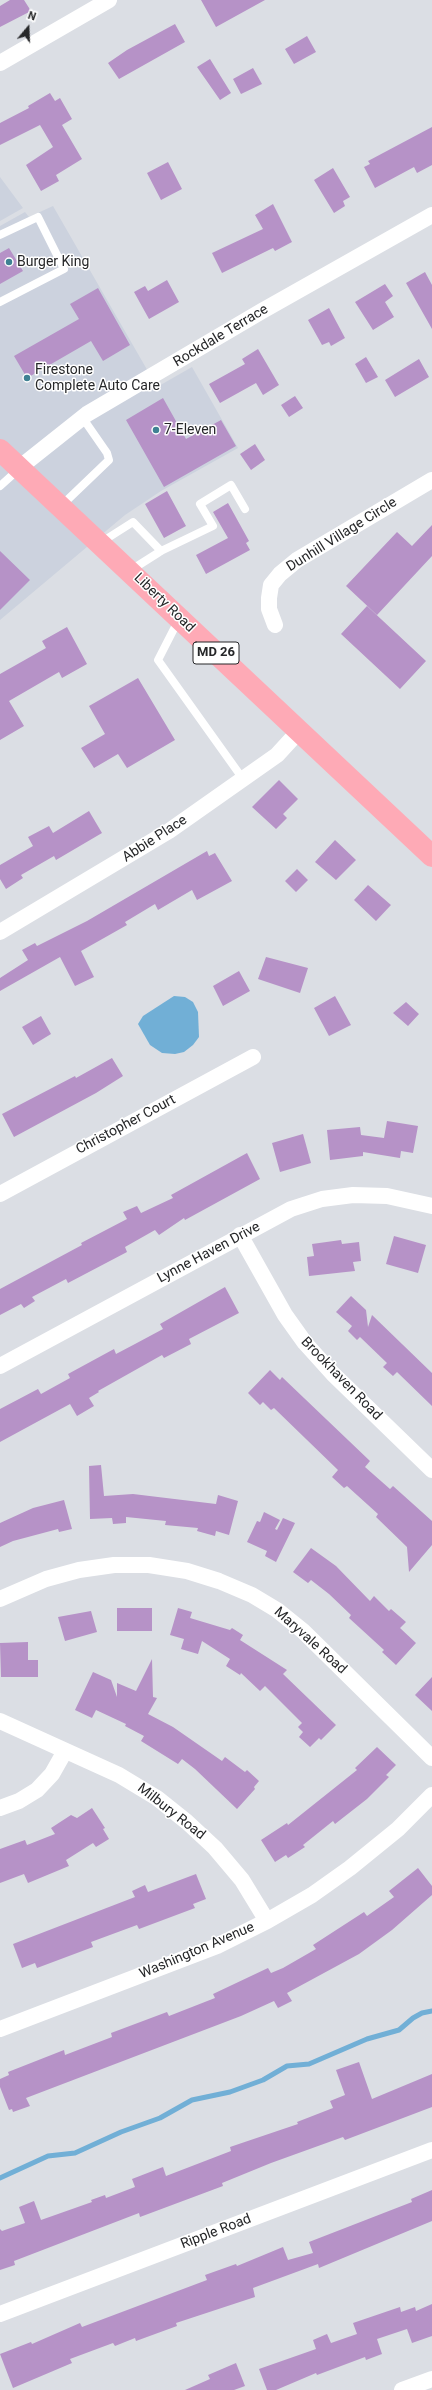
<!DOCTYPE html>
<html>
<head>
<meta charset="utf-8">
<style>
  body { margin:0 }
  #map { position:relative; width:432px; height:2390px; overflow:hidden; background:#dbdee4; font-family:Roboto,sans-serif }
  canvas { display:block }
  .north { position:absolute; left:8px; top:8px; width:40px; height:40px; -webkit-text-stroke:3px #fff; paint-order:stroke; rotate:19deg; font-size:11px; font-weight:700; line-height:16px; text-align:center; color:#262729 }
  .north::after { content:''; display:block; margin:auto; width:14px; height:18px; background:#262729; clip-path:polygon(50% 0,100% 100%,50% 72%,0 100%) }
</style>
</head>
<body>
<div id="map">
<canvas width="432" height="2390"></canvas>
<div class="north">N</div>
</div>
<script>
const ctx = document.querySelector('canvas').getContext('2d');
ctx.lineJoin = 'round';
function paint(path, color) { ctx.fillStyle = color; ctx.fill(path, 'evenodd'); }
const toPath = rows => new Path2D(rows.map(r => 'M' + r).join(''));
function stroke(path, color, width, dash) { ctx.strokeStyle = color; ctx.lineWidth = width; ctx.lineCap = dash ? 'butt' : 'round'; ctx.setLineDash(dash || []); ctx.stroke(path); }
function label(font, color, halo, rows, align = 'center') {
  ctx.font = font + ' Roboto,sans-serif'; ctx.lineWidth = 3; ctx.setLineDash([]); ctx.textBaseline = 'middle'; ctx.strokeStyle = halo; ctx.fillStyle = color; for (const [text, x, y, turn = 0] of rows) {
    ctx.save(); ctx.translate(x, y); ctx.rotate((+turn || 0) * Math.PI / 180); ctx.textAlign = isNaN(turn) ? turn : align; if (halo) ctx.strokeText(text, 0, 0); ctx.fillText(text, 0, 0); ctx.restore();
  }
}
const built = toPath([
  [0,177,23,208,0,221],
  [53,206,157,387,192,367,238,448,161,491,125,515,0,620,0,226,25,212,29,217]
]);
const water = toPath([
  [174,996,185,997,193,1002,198,1012,199,1037,193,1045,184,1052,175,1054,162,1053,150,1045,138,1024,143,1016]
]);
const stream = toPath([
  [0,2178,48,2156,75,2153,121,2132,160,2118,192,2100,230,2092,263,2080,287,2066,309,2064,367,2039,399,2030,413,2018,422,2013,432,2011]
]);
const building = toPath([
  [10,0,24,0,31,11,0,27,0,6],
  [201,0,265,0,216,27],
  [175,24,185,42,119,79,108,63,127,50],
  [307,36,316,52,294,64,285,49],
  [210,59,231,93,220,100,197,67],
  [253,68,262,84,241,94,233,79],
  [50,93,55,101,60,98,72,119,62,125,82,159,56,175,59,181,41,191,26,165,53,147,40,125,0,145,0,123,29,108,28,106],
  [432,127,432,165,417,173,414,167,375,188,364,167,370,164,368,161],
  [168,162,182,189,161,200,147,173],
  [333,168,350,197,343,201,345,206,334,213,314,180],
  [273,204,292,242,275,251,273,248,222,273,212,253,263,229,255,215],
  [9,248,23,271,0,284,0,253],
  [425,272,432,285,432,329,406,283],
  [167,280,179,302,149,319,134,292,145,286,148,291],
  [385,284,393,296,385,302,394,317,373,330,355,302],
  [98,288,130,345,103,361,91,341,27,378,14,356,79,319,70,304],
  [329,308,345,338,331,346,329,342,322,345,308,320],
  [258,349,279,385,263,395,256,383,220,403,209,384,245,364,242,359],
  [366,357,378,377,366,383,355,364],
  [419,359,429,377,395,397,385,380],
  [295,396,303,408,289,417,281,405],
  [163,398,186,439,221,420,236,446,164,487,126,420],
  [255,444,265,460,251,470,240,454],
  [167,491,186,526,164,538,145,504],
  [228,503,249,541,246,543,250,550,206,574,196,555,228,538,213,512],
  [432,525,432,556,377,615,346,586,397,532,412,546],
  [0,551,30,580,0,610],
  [367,606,426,661,400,689,341,634],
  [67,627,87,664,62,678,59,672,9,701,24,726,0,740,0,674,46,648,42,641],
  [138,678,175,740,127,768,118,754,94,768,81,748,105,734,89,706],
  [279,780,298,799,283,814,287,818,276,829,252,807],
  [89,811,102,833,56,860,54,856,21,875,23,878,6,889,0,879,0,865,33,846,28,837,49,826,53,833],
  [335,840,356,860,336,880,315,862],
  [207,851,209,856,215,853,232,881,197,900,192,890,158,910,155,904,125,922,127,925,81,951,94,977,75,986,60,957,0,991,0,978,28,960,22,950,35,943,37,946,87,921],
  [297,869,308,880,296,892,285,881],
  [368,885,391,905,376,921,354,900],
  [266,957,308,968,300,993,258,979],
  [239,971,250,991,223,1006,213,986],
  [335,996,351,1025,329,1036,314,1008],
  [406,1002,419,1014,408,1026,393,1013],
  [41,1016,51,1034,33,1045,22,1027],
  [112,1058,123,1076,96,1093,14,1137,2,1114,75,1076,76,1078],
  [387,1121,418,1126,413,1153,401,1151,400,1158,363,1152,363,1156,330,1160,327,1130,360,1127,361,1135,384,1138],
  [303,1134,311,1163,280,1172,272,1143],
  [247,1153,260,1179,185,1220,184,1218,159,1235,155,1230,125,1247,127,1252,68,1283,66,1279,32,1297,35,1301,24,1308,21,1304,0,1315,0,1289,82,1245,81,1243,127,1219,123,1212,137,1206,141,1213,173,1198,171,1195],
  [394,1236,426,1245,418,1273,386,1264],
  [341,1240,342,1244,359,1242,361,1261,353,1262,355,1271,309,1276,307,1257,314,1256,312,1244],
  [225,1287,239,1313,189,1339,191,1344,164,1358,162,1355,98,1391,99,1392,89,1398,94,1406,77,1416,70,1404,0,1442,0,1409,38,1389,41,1394,70,1378,68,1374,114,1349,116,1354,135,1344,163,1329,160,1324],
  [351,1296,366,1310,368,1327,372,1315,432,1373,432,1406,397,1372,393,1376,383,1367,387,1363,360,1337,357,1340,348,1331,352,1326,336,1312],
  [270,1370,280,1380,282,1377,370,1461,365,1467,390,1489,393,1486,432,1521,432,1545,409,1572,407,1547,376,1517,378,1514,347,1486,344,1488,332,1477,338,1470,274,1408,271,1410,263,1402,260,1405,248,1393],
  [101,1465,104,1496,133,1494,216,1504,218,1495,238,1501,229,1535,216,1531,215,1536,197,1531,198,1528,165,1525,166,1521,126,1517,126,1523,113,1524,112,1518,90,1519,89,1466],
  [64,1500,72,1529,59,1532,58,1529,13,1541,0,1547,0,1523,33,1508],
  [264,1512,280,1520,275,1529,277,1530,283,1518,295,1523,276,1562,265,1556,267,1551,247,1542,257,1521,260,1522],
  [311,1548,336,1566,370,1601,374,1596,389,1611,391,1609,406,1622,400,1628,416,1643,396,1665,382,1652,384,1650,349,1618,351,1615,329,1594,311,1580,308,1583,293,1572],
  [117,1608,152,1608,152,1631,117,1631],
  [178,1608,192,1612,190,1618,230,1630,232,1628,243,1635,240,1640,287,1670,283,1674,336,1725,321,1740,319,1738,310,1747,299,1737,303,1732,298,1727,302,1723,265,1686,260,1691,241,1673,240,1675,226,1666,230,1659,202,1641,198,1654,181,1649,184,1639,170,1635],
  [91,1611,97,1632,65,1641,58,1617],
  [28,1642,28,1660,38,1660,38,1677,1,1677,0,1643],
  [152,1659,153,1697,157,1698,148,1714,173,1727,222,1761,225,1757,245,1772,247,1770,259,1781,254,1787,255,1789,237,1809,195,1769,182,1759,178,1764,141,1741,144,1736,125,1726,126,1724,96,1710,92,1718,75,1710,93,1672,111,1680,117,1697,117,1683,136,1691],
  [432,1677,432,1711,415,1695],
  [377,1747,396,1765,386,1775,389,1777,367,1799,335,1824,333,1821,303,1845,305,1847,288,1858,286,1855,275,1862,261,1840,287,1823,288,1825,357,1770,355,1768],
  [92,1808,105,1828,103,1829,109,1839,96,1847,93,1843,66,1860,69,1866,28,1883,24,1874,0,1883,0,1849,25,1840,27,1845,55,1834,51,1828,71,1815,77,1818],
  [418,1868,432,1886,432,1895,392,1930,359,1954,287,1993,292,2001,278,2008,274,2001,241,2016,26,2098,30,2106,13,2112,12,2109,9,2110,0,2087,0,2079,9,2075,8,2072,64,2050,65,2055,78,2050,112,2037,111,2033,167,2012,169,2016,215,1998,213,1994,268,1968,271,1973,283,1968,316,1949,313,1945,364,1912,367,1916,394,1897,389,1891],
  [196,1874,206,1899,193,1904,195,1908,139,1929,137,1925,91,1942,93,1947,37,1968,35,1963,22,1968,13,1944,135,1897,132,1891,145,1885,148,1892],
  [359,2062,372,2099,432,2074,432,2107,345,2140,343,2137,271,2163,222,2183,223,2186,140,2217,139,2213,14,2261,15,2265,0,2270,0,2229,2,2231,25,2223,19,2207,34,2201,41,2220,92,2202,91,2200,105,2195,106,2198,135,2187,132,2179,163,2167,166,2176,231,2151,230,2147,298,2124,297,2122,333,2108,330,2101,345,2095,336,2070],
  [432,2190,432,2221,319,2268,318,2264,253,2288,255,2297,176,2323,177,2326,136,2341,135,2338,115,2346,113,2343,70,2359,72,2363,13,2388,0,2354,31,2342,32,2344,80,2323,82,2327,207,2280,205,2275,236,2264,237,2266,283,2247,288,2260,313,2253,309,2242,412,2202,411,2199],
  [432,2304,432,2336,412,2343,407,2329,377,2339,382,2354,366,2360,365,2357,317,2375,316,2373,276,2390,267,2390,259,2369,316,2349,313,2340,327,2334,331,2343,357,2334,353,2323,400,2307,401,2312,415,2307,416,2311],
  [236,2363,245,2386,234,2390,185,2390,210,2379,208,2375]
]);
const service = toPath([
  [0,235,38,217,64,269,0,302],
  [0,486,19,469],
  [61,506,109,460,107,453,82,417],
  [100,543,133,522,161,551],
  [131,570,161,551,213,526,200,504,231,485,245,509],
  [179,619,158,660,243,779]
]);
const minor = toPath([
  [0,63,109,0],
  [19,468,87,414,262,311,432,215],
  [275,625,269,609,269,598,271,585,280,574,297,560,432,480],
  [0,932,169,831,277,755,299,731],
  [0,1194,253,1057],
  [240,1235,285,1315,305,1343,333,1374,432,1470],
  [0,1366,291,1209,322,1199,353,1195,387,1196,432,1206],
  [0,1599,46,1579,79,1570,114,1565,149,1565,187,1571,219,1581,252,1595,277,1610,303,1631,432,1758],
  [0,1721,119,1775,157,1798,187,1822,215,1848,242,1880,267,1921],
  [0,1808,19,1801,37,1790,52,1774,65,1751],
  [0,2029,217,1946,267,1921,312,1895,350,1868,398,1829,432,1795],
  [0,2314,432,2150],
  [402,2390,432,2379]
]);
const primary = toPath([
  [0,450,432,856]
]);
const markers = [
  [9,262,4,"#3f8193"],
  [27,378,4,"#3f8193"],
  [156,430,4,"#3f8193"]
];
const shields = [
  [216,653,46]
];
const shieldNames = [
  ["MD 26",216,653]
];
const poiNames = [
  ["Burger King",17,262],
  ["Firestone",35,370],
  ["Complete Auto Care",35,386],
  ["7-Eleven",164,430]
];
const streetNames = [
  ["Rockdale Terrace",221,336,-31],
  ["Dunhill Village Circle",342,535,-32],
  ["Liberty Road",164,603,44],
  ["Abbie Place",155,839,-33],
  ["Christopher Court",126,1125,-28],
  ["Lynne Haven Drive",209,1253,-28],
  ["Brookhaven Road",341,1379,46],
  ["Maryvale Road",310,1641,42],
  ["Milbury Road",171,1812,38],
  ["Washington Avenue",197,1951,-23],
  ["Ripple Road",216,2232,-21]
];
paint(built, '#ccd2de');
paint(water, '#71afd6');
stroke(stream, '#71afd6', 5);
paint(building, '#b692c7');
stroke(service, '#fff', 8);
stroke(minor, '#fff', 16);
stroke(primary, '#feaab6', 22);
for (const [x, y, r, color] of markers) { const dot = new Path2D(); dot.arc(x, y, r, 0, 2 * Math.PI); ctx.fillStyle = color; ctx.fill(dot); stroke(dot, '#fff', 1.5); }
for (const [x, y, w] of shields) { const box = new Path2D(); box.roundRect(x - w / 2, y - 11, w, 22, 3); ctx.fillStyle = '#fff'; ctx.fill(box); stroke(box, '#262729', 1); }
label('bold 13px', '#262729', null, shieldNames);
label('14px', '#262729', '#fff', poiNames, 'left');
label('14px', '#262729', '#fff', streetNames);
</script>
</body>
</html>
